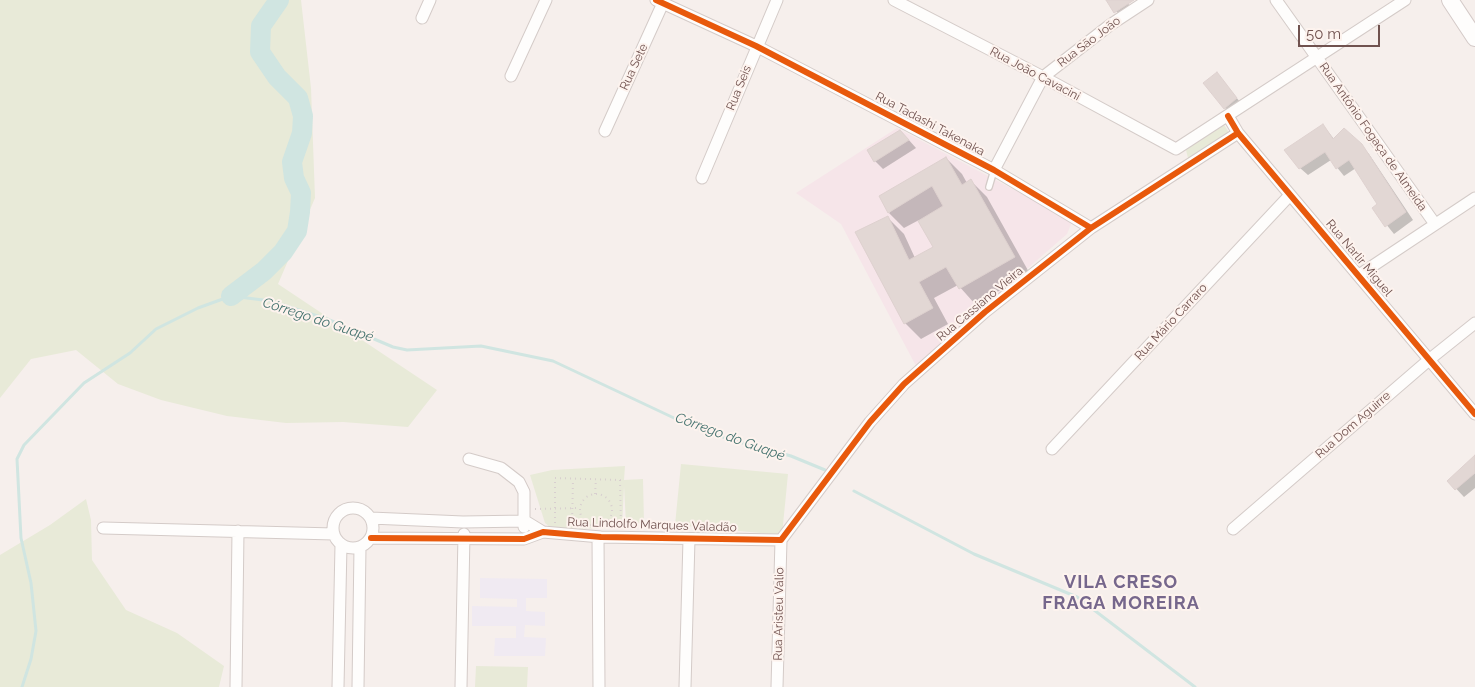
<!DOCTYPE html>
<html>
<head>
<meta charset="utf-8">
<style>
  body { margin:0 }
  #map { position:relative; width:1475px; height:687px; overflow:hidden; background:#f6efec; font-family:Raleway,sans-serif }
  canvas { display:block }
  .scale { position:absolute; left:1298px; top:25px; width:82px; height:22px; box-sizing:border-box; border:2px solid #70524f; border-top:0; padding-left:6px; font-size:15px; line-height:18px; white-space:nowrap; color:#70524f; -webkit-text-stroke:4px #fdf3ee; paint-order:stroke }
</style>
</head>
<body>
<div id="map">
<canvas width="1475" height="687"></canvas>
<div class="scale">50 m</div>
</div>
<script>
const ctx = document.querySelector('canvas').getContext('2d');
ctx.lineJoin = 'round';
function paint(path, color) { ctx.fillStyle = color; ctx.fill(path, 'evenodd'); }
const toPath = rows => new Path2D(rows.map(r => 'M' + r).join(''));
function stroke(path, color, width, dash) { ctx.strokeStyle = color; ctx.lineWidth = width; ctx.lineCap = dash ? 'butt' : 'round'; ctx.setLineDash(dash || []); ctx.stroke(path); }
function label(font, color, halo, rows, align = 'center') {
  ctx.font = font + ' Raleway,sans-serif'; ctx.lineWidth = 4; ctx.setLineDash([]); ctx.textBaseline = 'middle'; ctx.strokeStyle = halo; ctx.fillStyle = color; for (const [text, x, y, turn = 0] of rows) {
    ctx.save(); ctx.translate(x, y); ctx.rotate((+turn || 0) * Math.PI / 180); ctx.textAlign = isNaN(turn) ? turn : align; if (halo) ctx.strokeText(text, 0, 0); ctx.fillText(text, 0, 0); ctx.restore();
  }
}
const education = toPath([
  [480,578,547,579,547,598,526,598,526,611,545,612,545,626,525,625,524,637,546,638,545,656,494,656,495,638,516,638,516,626,472,626,472,606,517,607,517,599,480,598]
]);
const medical = toPath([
  [897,128,1062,215,1071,224,1067,234,916,366,841,224,796,193]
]);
const green = toPath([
  [0,0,301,0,311,88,315,198,278,284,437,390,408,427,343,422,286,423,227,416,161,400,118,384,76,350,31,359,0,398],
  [1223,123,1231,136,1189,162,1186,150],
  [681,464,788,474,782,535,675,525],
  [625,466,624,480,643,479,644,523,626,524,624,486,622,528,557,529,550,527,545,523,530,475,552,470],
  [86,499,91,520,92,560,126,610,177,633,224,666,219,687,0,687,0,555,50,525],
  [476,666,528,667,527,687,475,687]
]);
const shadow = toPath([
  [1108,0,1126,0,1134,13,1123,20],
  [1224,82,1244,107,1233,116,1225,108],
  [1323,125,1334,139,1361,145,1369,154,1413,220,1394,234,1373,208,1379,205,1356,168,1344,176,1331,160,1308,175,1300,168],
  [908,139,916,148,883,169,875,161],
  [946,158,962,174,967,183,971,181,987,197,1030,274,975,304,958,285,934,298,948,324,921,339,905,323,888,218,904,234,915,258,934,247,919,220,904,228,889,213],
  [1475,457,1475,488,1464,497,1449,481]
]);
const stream = toPath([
  [854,491,974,554,1077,597,1195,687],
  [22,687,31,659,36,631,31,583,21,538,17,459,24,445,84,383,130,353,156,329,198,308,231,296,271,301,327,319,393,347,407,350,481,346,553,361,691,426,732,440,791,456,825,470]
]);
const river = toPath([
  [231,296,264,271,283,252,297,231,300,212,301,193,294,178,292,162,302,133,303,116,298,98,277,77,260,52,261,26,279,0]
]);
const building = toPath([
  [1106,0,1134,0,1114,13,1106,0],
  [1217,72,1237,98,1224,109,1203,83,1217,72],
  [1323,124,1333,139,1344,128,1362,144,1406,212,1385,227,1372,208,1377,204,1349,160,1336,169,1325,152,1299,169,1284,150,1323,124],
  [900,130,909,140,874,162,867,150,900,130],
  [946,157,962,185,971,179,1015,257,959,289,946,267,919,282,933,308,904,324,855,232,888,216,909,260,933,247,918,221,943,206,932,186,888,213,879,196,946,157],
  [1475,455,1475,473,1455,490,1447,481,1475,455]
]);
const path = toPath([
  [595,494,596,479],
  '580 510a16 16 0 1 1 32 0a16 16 0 1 1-32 0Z',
  [535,509,580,508],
  [555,523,555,478,620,480,621,527],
  [572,524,573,479]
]);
const lane = toPath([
  [989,187,994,170]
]);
const street = toPath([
  [656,0,756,46,994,170,1091,228],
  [894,0,1043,77,1176,149],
  [1276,0,1435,224],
  [422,18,430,0],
  [511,76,546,0],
  [1228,116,1238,133,1475,414],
  [605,131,663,3],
  [1176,149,1405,0],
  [994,170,1043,77,1110,25,1148,0],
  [702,178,777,0],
  [1359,275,1475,198],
  [1052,449,1290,195],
  [469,459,501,468,519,482,524,492,524,527],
  '333 528a20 20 0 1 1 40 0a20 20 0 1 1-40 0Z',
  [371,518,463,522,525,521,543,532],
  [103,528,334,534],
  [1233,529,1430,359,1475,323],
  [598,537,599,687],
  [371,538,524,539,543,532,601,537,781,540],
  [781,540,870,422,904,384,985,312,1091,228,1238,133],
  [236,687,238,531],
  [338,687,341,545],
  [358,687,360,547],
  [461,687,464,534],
  [685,687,689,539],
  [777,687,781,540]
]);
const secondary = toPath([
  [1450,0,1475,38]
]);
const cycleway = toPath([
  [656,0,756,46,994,170,1091,228],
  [1228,116,1238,133,1475,414],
  [371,538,524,539,543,532,601,537,781,540,870,422,904,384,985,312,1091,228,1238,133]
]);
const streetNames = [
  ["Rua São João",1089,42,-37],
  ["Rua Sete",634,67,-65],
  ["Rua João Cavacini",1035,74,28],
  ["Rua Seis",739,88,-68],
  ["Rua Tadashi Takenaka",930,124,28],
  ["Rua Antônio Fogaça de Almeida",1373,137,55],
  ["Rua Narlir Miguel",1359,258,50],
  ["Rua Cassiano Vieira",980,304,-40],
  ["Rua Mário Carraro",1171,322,-47],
  ["Rua Dom Aguirre",1353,425,-41],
  ["Rua Lindolfo Marques Valadão",652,525,2],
  ["Rua Aristeu Valio",779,614,-89]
];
const waterNames = [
  ["Córrego do Guapé",318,320,18],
  ["Córrego do Guapé",730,437,20]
];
const districtNames = [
  ["VILA CRESO",1121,583],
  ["FRAGA MOREIRA",1121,604]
];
paint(education, '#f0eaf2');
paint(medical, '#f6e5e9');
paint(green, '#e8ead8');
paint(shadow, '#0003');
stroke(stream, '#d0e5e1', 3);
stroke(river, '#d0e5e1', 20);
paint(building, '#e2d7d4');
stroke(building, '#ded1cf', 1);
stroke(lane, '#d4cbc8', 8);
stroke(street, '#d4cbc8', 13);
stroke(secondary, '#d4cac8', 18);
stroke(path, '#d8cfcf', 2, [1, 4]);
stroke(lane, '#fefdfc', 5.5);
stroke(street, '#fefdfc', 11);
stroke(secondary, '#fefdfc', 16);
stroke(cycleway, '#e8590c', 6);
label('12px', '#70524f', '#fdf3ee', streetNames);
label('italic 14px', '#45736f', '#fdf3ee', waterNames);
ctx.letterSpacing = '1px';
label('bold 18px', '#76678c', '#fdf3ee', districtNames);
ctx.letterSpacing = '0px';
</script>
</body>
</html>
